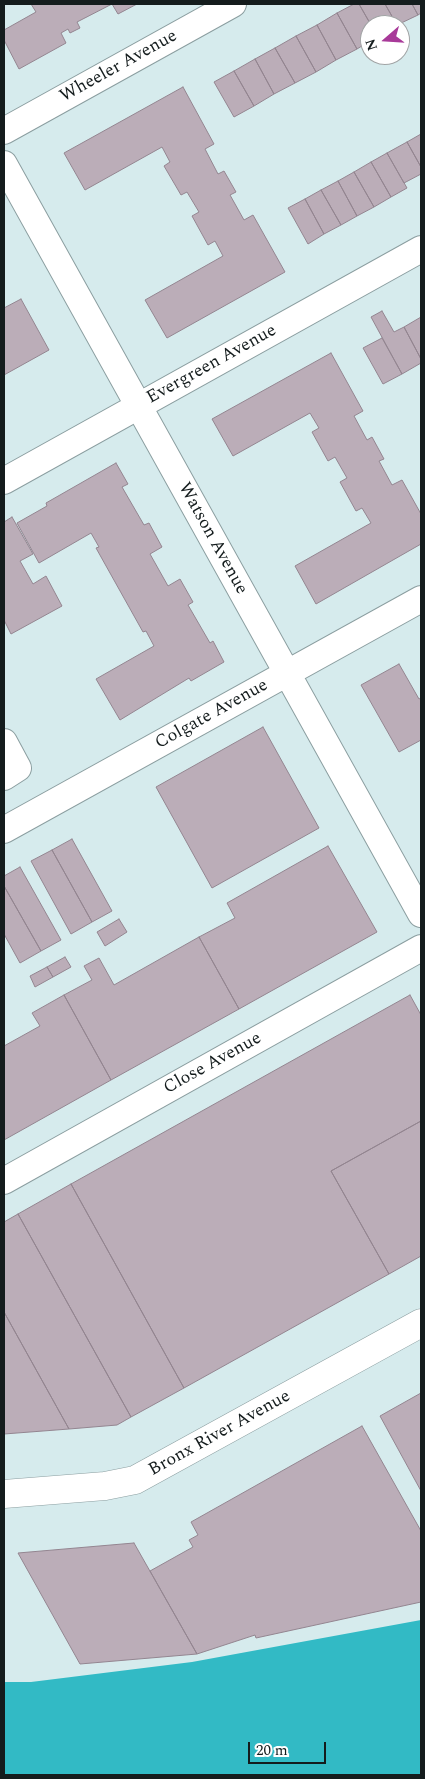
<!DOCTYPE html>
<html>
<head>
<meta charset="utf-8">
<style>
  body { margin:0 }
  #map { position:relative; width:425px; height:1779px; overflow:hidden; background:#d6ebed; font-family:Spectral,serif }
  canvas { display:block }
  .frame { position:absolute; inset:0; border:5px solid #141c1d; pointer-events:none }
  .north { position:absolute; left:360px; top:15px; width:50px; height:50px; box-sizing:border-box; background:#fff; border:1px solid #a1a4a5; border-radius:50%; rotate:251deg; font-size:14px; font-weight:700; line-height:20px; text-align:center; color:#141c1d }
  .north::after { content:''; display:block; margin:auto; width:18px; height:22px; background:#a83a99; clip-path:polygon(50% 0,100% 100%,50% 72%,0 100%) }
  .scale { position:absolute; left:248px; top:1742px; width:78px; height:22px; box-sizing:border-box; border:2px solid #141c1d; border-top:0; padding-left:6px; font-size:15px; line-height:18px; white-space:nowrap; color:#141c1d; -webkit-text-stroke:4px #fff; paint-order:stroke }
</style>
</head>
<body>
<div id="map">
<canvas width="425" height="1779"></canvas>
<div class="frame"></div>
<div class="north">N</div>
<div class="scale">20 m</div>
</div>
<script>
const ctx = document.querySelector('canvas').getContext('2d');
ctx.lineJoin = 'round';
function paint(path, color) { ctx.fillStyle = color; ctx.fill(path, 'evenodd'); }
const toPath = rows => new Path2D(rows.map(r => 'M' + r).join(''));
function stroke(path, color, width, dash) { ctx.strokeStyle = color; ctx.lineWidth = width; ctx.lineCap = dash ? 'butt' : 'round'; ctx.setLineDash(dash || []); ctx.stroke(path); }
function label(font, color, halo, rows, align = 'center') {
  ctx.font = font + ' Spectral,serif'; ctx.lineWidth = 4; ctx.setLineDash([]); ctx.textBaseline = 'middle'; ctx.strokeStyle = halo; ctx.fillStyle = color; for (const [text, x, y, turn = 0] of rows) {
    ctx.save(); ctx.translate(x, y); ctx.rotate((+turn || 0) * Math.PI / 180); ctx.textAlign = isNaN(turn) ? turn : align; if (halo) ctx.strokeText(text, 0, 0); ctx.fillText(text, 0, 0); ctx.restore();
  }
}
const water = toPath([
  [421,1620,421,1775,4,1775,4,1682,31,1682,192,1662]
]);
const building = toPath([
  [31,4,112,4,77,22,80,28,70,33,68,29,61,33,66,43,19,69,4,40,4,30,36,12,31,4],
  [112,4,137,4,118,14,112,4],
  [354,4,359,4,371,25,370,41,357,49,337,13,354,4],
  [359,4,385,4,397,25,371,25,359,4],
  [385,4,412,4,418,15,397,25,385,4],
  [412,4,421,4,421,13,418,15,412,4],
  [337,13,357,49,336,60,317,25,337,13],
  [317,25,336,60,316,72,296,36,317,25],
  [296,36,316,72,295,83,275,48,296,36],
  [275,48,295,83,274,94,255,59,275,48],
  [255,59,274,94,254,106,234,71,255,59],
  [234,71,254,106,234,117,214,82,234,71],
  [183,87,214,144,205,149,218,174,224,171,236,192,230,195,244,220,253,215,285,272,167,338,145,300,223,256,215,241,208,245,192,216,199,212,187,192,181,195,164,166,170,162,162,147,85,190,64,153,183,87],
  [421,134,421,167,407,142,421,134],
  [407,142,421,167,421,174,404,183,387,153,407,142],
  [387,153,407,188,391,197,371,162,387,153],
  [371,162,391,197,374,207,354,172,371,162],
  [354,172,374,207,357,216,338,181,354,172],
  [338,181,357,216,341,225,321,190,338,181],
  [321,190,341,225,324,234,305,199,321,190],
  [305,199,324,234,308,244,288,208,305,199],
  [21,299,49,350,4,375,4,308,21,299],
  [382,311,394,332,404,327,421,359,421,363,402,374,371,317,382,311],
  [421,317,421,359,404,327,421,317],
  [382,338,402,374,383,384,363,348,382,338],
  [331,353,363,411,354,416,367,440,372,437,384,459,379,461,392,485,402,480,421,514,421,544,316,604,295,566,371,523,362,508,356,511,340,482,347,478,335,457,328,461,312,432,319,428,310,413,233,456,212,419,331,353],
  [116,463,128,484,122,487,144,525,149,523,162,547,150,554,168,586,180,579,193,602,188,605,210,643,213,641,224,662,191,681,189,678,120,720,96,679,154,646,146,631,143,632,96,548,99,547,91,533,39,563,17,523,47,506,46,503,116,463],
  [12,517,33,554,20,561,33,584,46,576,62,606,11,634,4,620,4,522,12,517],
  [399,664,419,699,421,698,421,740,399,752,361,685,399,664],
  [263,727,319,828,212,888,156,787,263,727],
  [72,839,112,911,92,922,52,850,72,839],
  [328,846,377,932,239,1009,199,937,235,918,227,903,328,846],
  [52,850,92,922,71,934,31,861,52,850],
  [20,867,61,940,41,951,4,886,4,876,20,867],
  [4,886,41,951,20,963,4,934,4,886],
  [119,919,127,932,105,946,97,932,119,919],
  [199,937,239,1009,111,1080,64,995,92,980,84,966,99,958,114,985,199,937],
  [65,957,71,967,53,977,47,967,65,957],
  [47,967,53,977,35,987,30,976,47,967],
  [64,995,111,1080,4,1140,4,1046,40,1026,32,1013,64,995],
  [410,995,421,1015,421,1121,331,1171,389,1274,184,1388,71,1184,410,995],
  [421,1121,421,1256,389,1274,331,1171,421,1121],
  [71,1184,184,1388,131,1417,18,1214,71,1184],
  [18,1214,131,1417,117,1425,69,1429,4,1312,4,1222,18,1214],
  [4,1312,69,1429,4,1434,4,1312],
  [421,1393,421,1491,380,1416,421,1393],
  [362,1426,421,1531,421,1602,256,1638,255,1635,197,1654,150,1571,193,1547,189,1540,198,1535,191,1522,362,1426],
  [134,1543,197,1654,80,1664,18,1553,134,1543]
]);
const minor = toPath([
  [4,131,233,4],
  [4,164,421,914],
  [4,481,421,249],
  [4,742,18,768,4,777],
  [4,830,421,599],
  [4,1181,421,948]
]);
const major = toPath([
  [4,1494,105,1486,135,1480,421,1323]
]);
const streetNames = [
  ["Wheeler Avenue",119,67,-29],
  ["Evergreen Avenue",212,365,-29],
  ["Watson Avenue",212,539,61],
  ["Colgate Avenue",212,715,-29],
  ["Close Avenue",213,1064,-29],
  ["Bronx River Avenue",220,1434,-29]
];
paint(water, '#32bac5');
paint(building, '#bbadb8');
stroke(building, '#938590', 1);
stroke(minor, '#8b9ea0', 28);
stroke(major, '#8b9ea0', 29);
stroke(minor, '#fff', 26);
stroke(major, '#fff', 28);
label('18px', '#141c1d', '#fff', streetNames);
</script>
</body>
</html>
